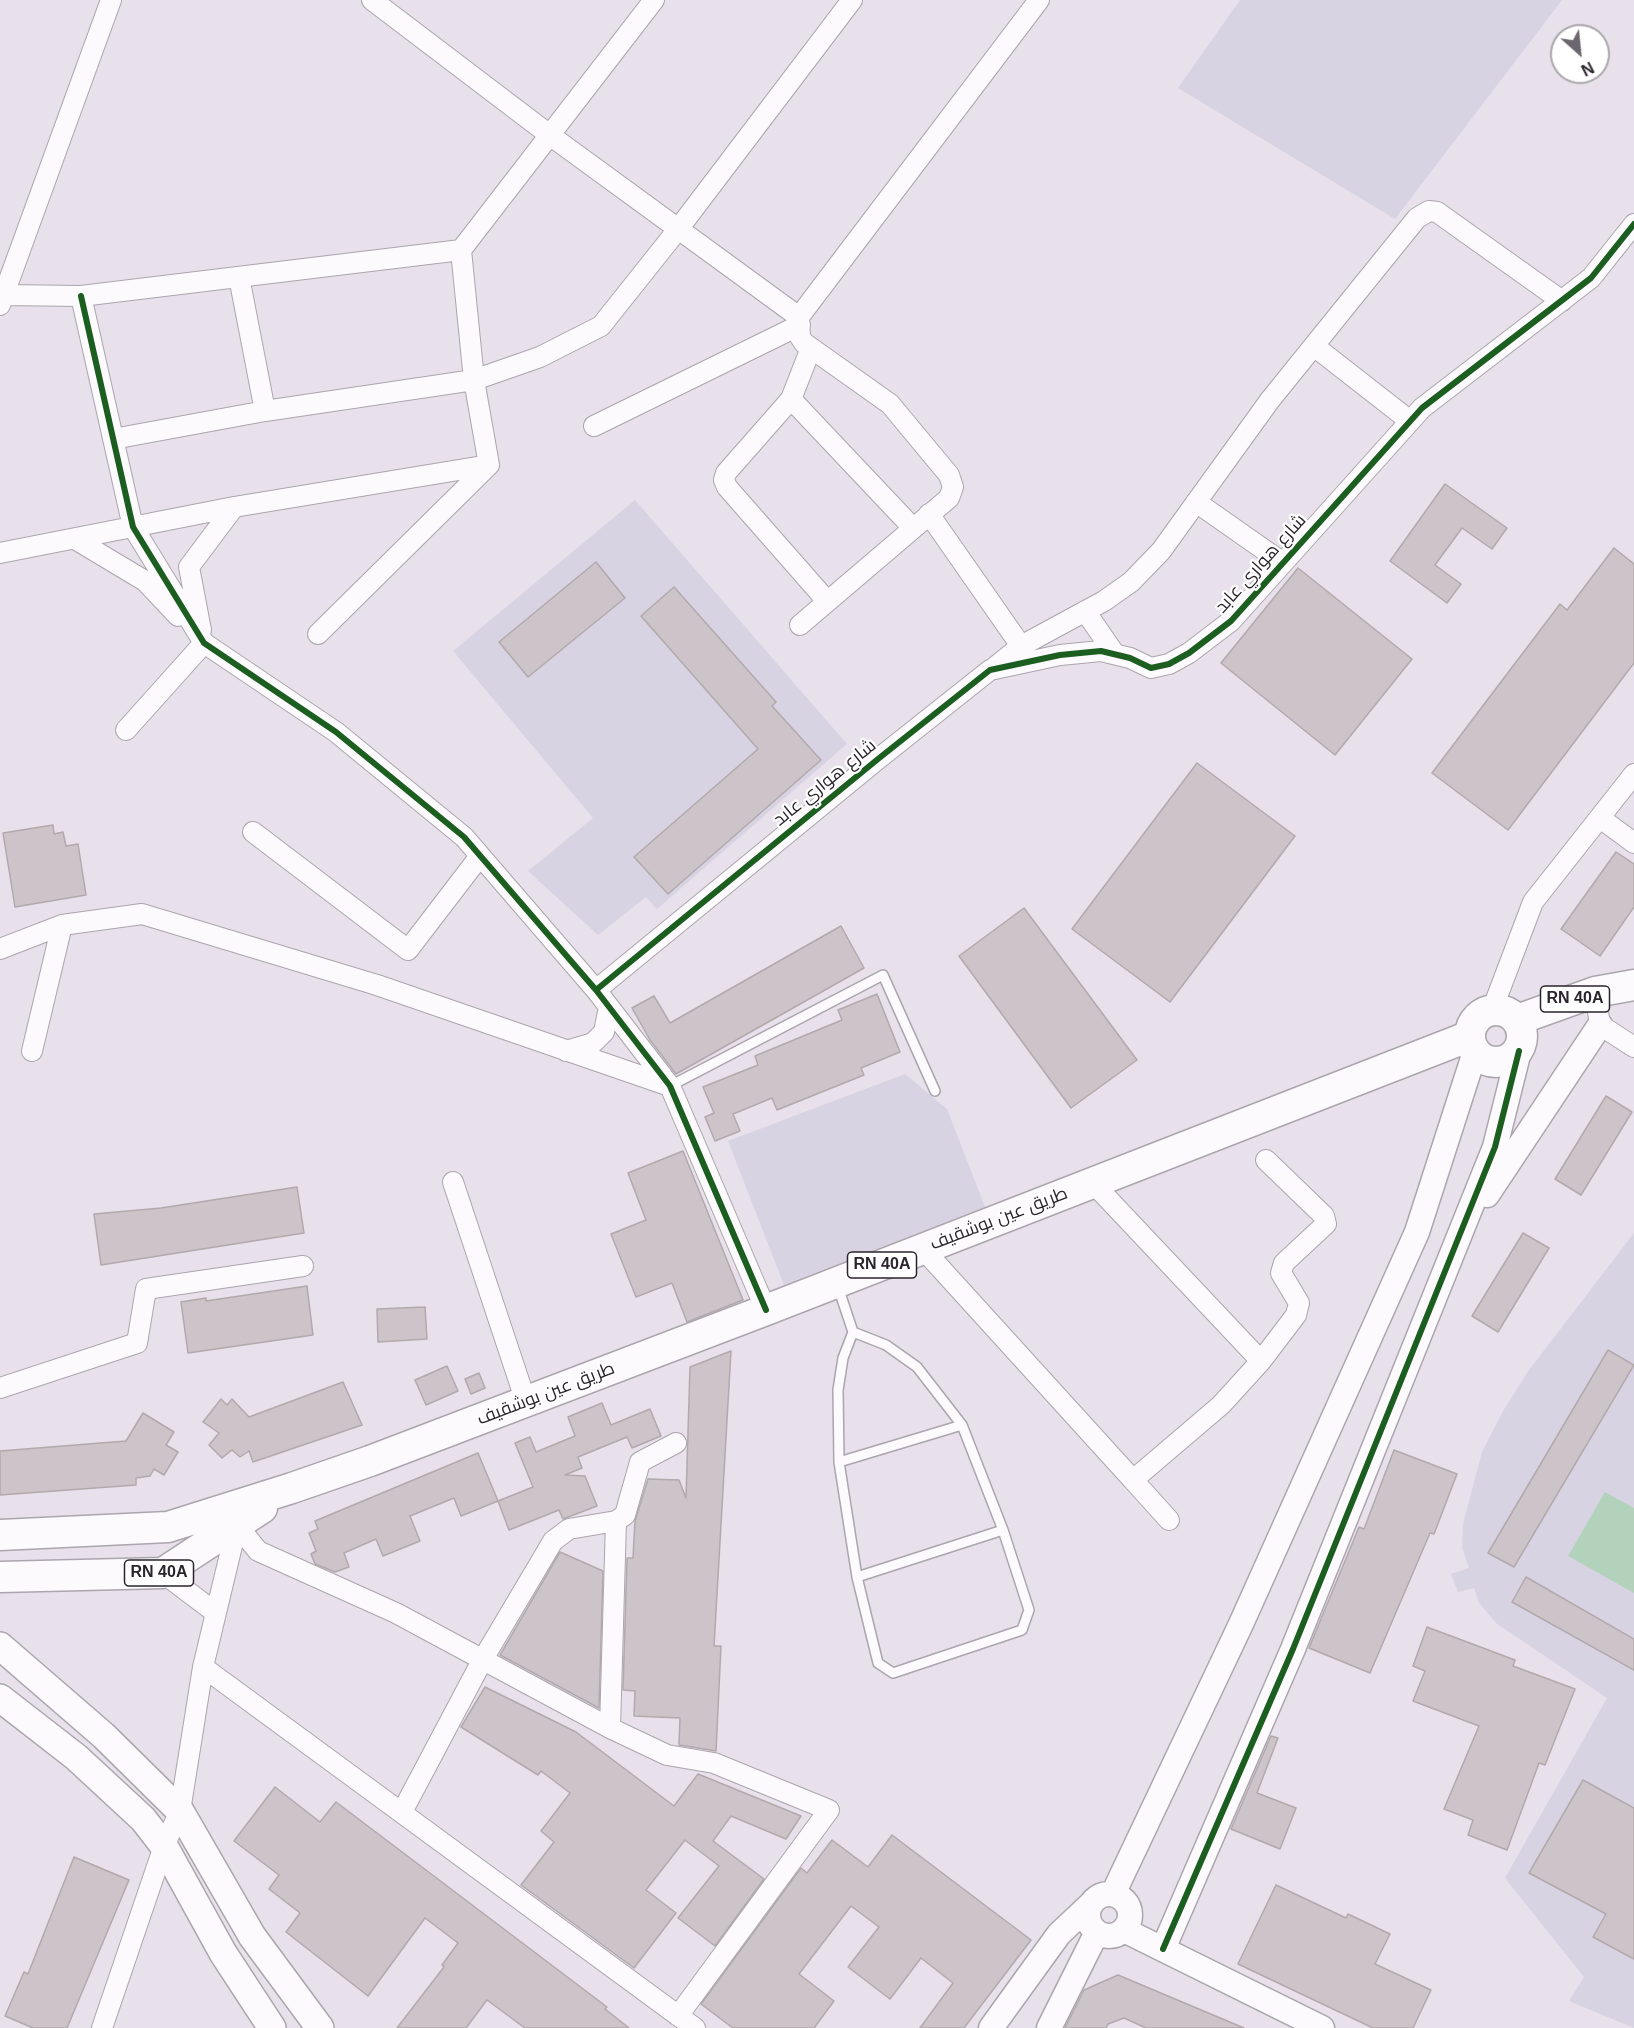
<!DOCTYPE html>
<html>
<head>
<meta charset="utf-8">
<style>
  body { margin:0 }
  #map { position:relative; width:1634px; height:2028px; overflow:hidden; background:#e8e0ea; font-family:Helvetica,sans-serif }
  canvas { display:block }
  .north { position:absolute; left:1550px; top:24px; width:60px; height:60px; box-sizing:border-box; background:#fff; border:2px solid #aaa8ab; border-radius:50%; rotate:153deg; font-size:16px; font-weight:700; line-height:24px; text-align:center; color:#2a252c }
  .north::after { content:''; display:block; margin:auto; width:21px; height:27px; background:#6c666e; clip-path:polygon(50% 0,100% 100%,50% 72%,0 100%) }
</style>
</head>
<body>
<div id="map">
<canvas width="1634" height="2028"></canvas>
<div class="north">N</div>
</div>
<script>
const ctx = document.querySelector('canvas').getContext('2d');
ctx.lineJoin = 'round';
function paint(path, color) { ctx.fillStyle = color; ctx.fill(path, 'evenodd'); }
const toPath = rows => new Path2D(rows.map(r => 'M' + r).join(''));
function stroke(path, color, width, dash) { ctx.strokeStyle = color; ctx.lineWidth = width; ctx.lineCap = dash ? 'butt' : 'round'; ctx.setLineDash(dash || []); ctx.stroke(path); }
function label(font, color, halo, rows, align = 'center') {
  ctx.font = font + ' Helvetica,Cairo,sans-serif'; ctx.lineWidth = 4.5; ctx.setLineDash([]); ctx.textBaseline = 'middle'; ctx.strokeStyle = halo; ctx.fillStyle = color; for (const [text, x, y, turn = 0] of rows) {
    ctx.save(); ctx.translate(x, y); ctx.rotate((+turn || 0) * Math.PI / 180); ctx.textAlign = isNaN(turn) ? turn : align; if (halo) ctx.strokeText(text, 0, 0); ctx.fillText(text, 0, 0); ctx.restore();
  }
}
const education = toPath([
  [1240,0,1562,0,1395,219,1178,88],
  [635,500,847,744,657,909,646,897,598,935,528,871,593,818,453,651],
  [905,1074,947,1109,985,1207,784,1285,728,1141],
  [1634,1233,1634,2028,1569,2001,1584,1977,1505,1878,1607,1698,1496,1623,1479,1603,1474,1588,1458,1592,1451,1574,1469,1568,1462,1547,1463,1524,1482,1452,1503,1411,1529,1370]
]);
const green = toPath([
  [1605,1492,1634,1508,1634,1593,1568,1556]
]);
const building = toPath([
  [1445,484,1507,528,1492,549,1462,528,1435,565,1461,584,1447,603,1390,561,1445,484],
  [1614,548,1634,564,1634,663,1508,830,1432,773,1560,604,1567,610,1614,548],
  [596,562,625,598,528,677,499,642,596,562],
  [1298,568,1412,659,1335,755,1221,663,1298,568],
  [674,587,776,702,772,706,821,760,668,894,634,857,758,749,641,616,674,587],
  [1197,763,1295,836,1170,1002,1072,929,1197,763],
  [53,825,54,834,63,832,66,846,78,844,86,895,15,907,3,833,53,825],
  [1616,852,1634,864,1634,907,1600,956,1561,929,1616,852],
  [1024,908,1137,1060,1071,1108,959,956,1024,908],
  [841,926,864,968,676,1074,650,1040,632,1008,654,996,670,1023,841,926],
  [877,994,900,1052,861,1068,864,1075,777,1110,772,1098,733,1114,740,1131,715,1141,705,1117,714,1113,703,1087,758,1065,755,1056,842,1020,838,1010,877,994],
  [1606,1096,1632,1112,1581,1195,1555,1179,1606,1096],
  [683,1151,743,1300,687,1322,672,1283,636,1297,611,1234,646,1220,628,1173,683,1151],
  [297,1187,304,1233,101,1265,94,1214,161,1208,297,1187],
  [1523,1233,1549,1248,1498,1332,1472,1316,1523,1233],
  [307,1286,313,1335,188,1353,181,1302,206,1298,206,1301,307,1286],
  [425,1307,427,1339,378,1342,377,1309,425,1307],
  [1608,1350,1634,1365,1514,1567,1488,1553,1608,1350],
  [731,1351,714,1646,721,1646,716,1751,679,1745,680,1718,634,1716,635,1691,623,1690,627,1558,633,1558,635,1521,648,1479,679,1480,686,1498,690,1367,731,1351],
  [447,1366,458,1391,426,1405,415,1380,447,1366],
  [479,1373,485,1388,471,1394,465,1379,479,1373],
  [343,1382,362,1425,253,1462,249,1451,240,1457,232,1450,222,1458,209,1445,219,1433,203,1422,221,1399,227,1405,232,1399,249,1417,343,1382],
  [602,1403,611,1425,650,1409,661,1436,632,1448,627,1437,578,1457,582,1468,565,1475,585,1476,597,1506,563,1519,559,1510,509,1530,498,1501,533,1487,515,1443,530,1437,536,1452,575,1436,568,1417,602,1403],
  [143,1413,174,1432,166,1445,178,1452,164,1475,154,1469,150,1476,136,1478,136,1485,0,1495,0,1451,126,1441,143,1413],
  [1394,1450,1457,1474,1434,1534,1430,1533,1370,1673,1309,1648,1359,1527,1364,1529,1394,1450],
  [478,1453,498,1501,461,1516,454,1498,410,1516,420,1541,383,1556,376,1539,344,1553,349,1567,335,1572,315,1564,311,1554,316,1551,309,1533,318,1529,315,1521,478,1453],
  [560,1552,603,1571,599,1708,500,1655,560,1552],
  [1526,1577,1634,1639,1634,1670,1512,1602,1526,1577],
  [1427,1627,1515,1660,1513,1666,1575,1689,1545,1765,1539,1763,1507,1850,1468,1835,1473,1820,1444,1809,1479,1726,1413,1701,1425,1671,1413,1666,1427,1627],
  [485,1687,576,1732,674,1806,698,1774,801,1816,786,1839,731,1816,713,1841,764,1879,715,1946,678,1918,719,1866,685,1840,646,1890,676,1913,634,1968,521,1885,554,1842,541,1831,570,1793,541,1771,538,1775,461,1727,485,1687],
  [1271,1736,1278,1738,1257,1793,1296,1808,1280,1849,1231,1829,1271,1736],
  [1583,1780,1634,1808,1634,1959,1593,1937,1606,1914,1529,1873,1583,1780],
  [275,1787,320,1822,336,1802,607,2007,605,2009,629,2028,525,2028,487,2000,466,2028,397,2028,444,1967,442,1965,458,1943,425,1918,368,1996,286,1932,300,1913,269,1889,279,1875,234,1841,275,1787],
  [892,1835,1031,1940,964,2028,920,2028,953,1983,921,1958,890,1999,848,1967,879,1927,851,1906,799,1974,834,2001,814,2028,733,2028,701,2004,801,1868,807,1873,832,1840,868,1867,892,1835],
  [74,1857,129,1880,67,2028,33,2028,5,2016,24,1972,28,1974,74,1857],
  [1276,1885,1346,1918,1348,1914,1390,1934,1375,1964,1431,1990,1413,2028,1373,2028,1238,1964,1276,1885],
  [1118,1975,1244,2028,1146,2028,1124,2018,1108,2024,1106,2028,1065,2028,1084,1990,1118,1975]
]);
const service = toPath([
  [670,1086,883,975,935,1091],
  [838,1287,853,1332,843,1358,838,1390,839,1462,857,1577,878,1663,893,1673,1022,1630,1029,1610,1003,1530,962,1425,917,1367,886,1345,853,1332],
  [839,1462,962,1425],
  [857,1577,1003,1530]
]);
const minor = toPath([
  [372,0,551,136,799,317,1039,0],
  [239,277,265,411],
  [5,295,81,296,461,250],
  [81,296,133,527,204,643,336,732,464,837,596,990,670,1086,766,1310],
  [0,305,111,0],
  [799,317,800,337,804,343,890,404,949,475,953,487,949,498,800,625],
  [1314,346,1410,421],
  [811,348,791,399,726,473,724,480,727,487,827,601],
  [791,399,913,528],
  [594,426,800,325],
  [113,439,265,411,474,380,540,357,601,326,679,228,852,0],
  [489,465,474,380,461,250,654,0],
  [1196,502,1283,563],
  [929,514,1021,646],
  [75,539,145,581,178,616],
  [0,553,234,507,489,465],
  [1085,611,1114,653],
  [201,630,189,567,234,507],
  [318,634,489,465],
  [995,667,1021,646,1104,601,1131,582,1161,551,1270,400,1417,218,1429,211,1437,212,1562,301],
  [126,730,204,643],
  [1600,818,1634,843],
  [253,832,408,950,480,856],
  [0,949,62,925,142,914,377,985,670,1086],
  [596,990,878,759,990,670,1060,655,1101,651,1130,658,1151,668,1169,664,1189,653,1231,621,1422,408,1591,278,1634,224],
  [1595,992,1600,1025,1634,1047],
  [1492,1010,1533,902,1634,774],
  [32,1051,62,925],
  [566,1051,593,1043,604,1032,609,1007],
  [453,1182,526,1402],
  [923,1249,1133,1480,1221,1405,1261,1361,1093,1183],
  [1261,1361,1296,1315,1299,1303,1281,1273,1284,1263,1326,1224,1324,1216,1266,1160],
  [0,1388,137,1343,146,1289,303,1266],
  [1133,1480,1169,1520],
  [237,1525,258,1551,396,1613,610,1728,667,1755,714,1763,829,1810,678,2016],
  [163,1573,216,1613],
  [203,1667,695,2028],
  [610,1728,616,1521],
  [402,1812,483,1659,553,1541,569,1529,616,1521,625,1515,640,1462,676,1443],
  [102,2028,164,1846,180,1811,203,1667,237,1525]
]);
const tertiary = toPath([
  [1487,1195,1600,1025],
  [1113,1894,1241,1624,1417,1232,1475,1052],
  '1088 1915a21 21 0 1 1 42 0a21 21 0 1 1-42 0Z',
  [1124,1930,1322,2028],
  [1163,1949,1293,1649,1495,1147,1519,1051],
  [991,2028,1059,1934,1091,1904],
  [1049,2028,1097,1932]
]);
const secondary = toPath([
  [0,1646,104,1736,180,1811,252,1936,320,2028],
  [0,1698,76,1757,143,1819,164,1846,223,1953,272,2028]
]);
const primary = toPath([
  '1470 1036a26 26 0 1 1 52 0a26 26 0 1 1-52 0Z',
  [1517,1020,1595,992,1634,985],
  [0,1535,168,1527,292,1488,370,1461,766,1310,1470,1036],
  [0,1577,163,1573,262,1508]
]);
const cycleway = toPath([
  [81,296,133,527,204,643,336,732,464,837,596,990,670,1086,766,1310],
  [596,990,878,759,990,670,1060,655,1101,651,1130,658,1151,668,1169,664,1189,653,1231,621,1422,408,1591,278,1634,224],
  [1163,1949,1293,1649,1495,1147,1519,1051]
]);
const shields = [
  [1575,999,69],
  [882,1265,69],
  [159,1573,69]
];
const shieldNames = [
  ["RN 40A",1575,999],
  ["RN 40A",882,1265],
  ["RN 40A",159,1573]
];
const streetNames = [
  ["شارع هواري عابد",1261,564,-48],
  ["شارع هواري عابد",825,783,-39],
  ["طريق عين بوشقيف",999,1219,-21],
  ["طريق عين بوشقيف",546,1394,-21]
];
paint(education, '#d8d3e2');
paint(green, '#b2d2bc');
paint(building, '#ccc4c8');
stroke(building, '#b2a9ad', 1.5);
stroke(service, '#aba5ad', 12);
stroke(minor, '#aba5ad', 22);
stroke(tertiary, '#aba5ad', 27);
stroke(secondary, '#aba5ad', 30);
stroke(primary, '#aba5ad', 33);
stroke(service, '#fcfafc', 9);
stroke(minor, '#fcfafc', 20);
stroke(tertiary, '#fcfafc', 24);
stroke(secondary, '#fcfafc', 27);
stroke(primary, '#fcfafc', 30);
stroke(cycleway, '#1b5e20', 6);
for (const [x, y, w] of shields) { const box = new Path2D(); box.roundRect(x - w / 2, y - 13, w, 26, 4.5); ctx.fillStyle = '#fff'; ctx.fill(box); stroke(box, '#2a252c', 1.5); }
label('bold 16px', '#2a252c', null, shieldNames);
label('18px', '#2a252c', '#fff', streetNames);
</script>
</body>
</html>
